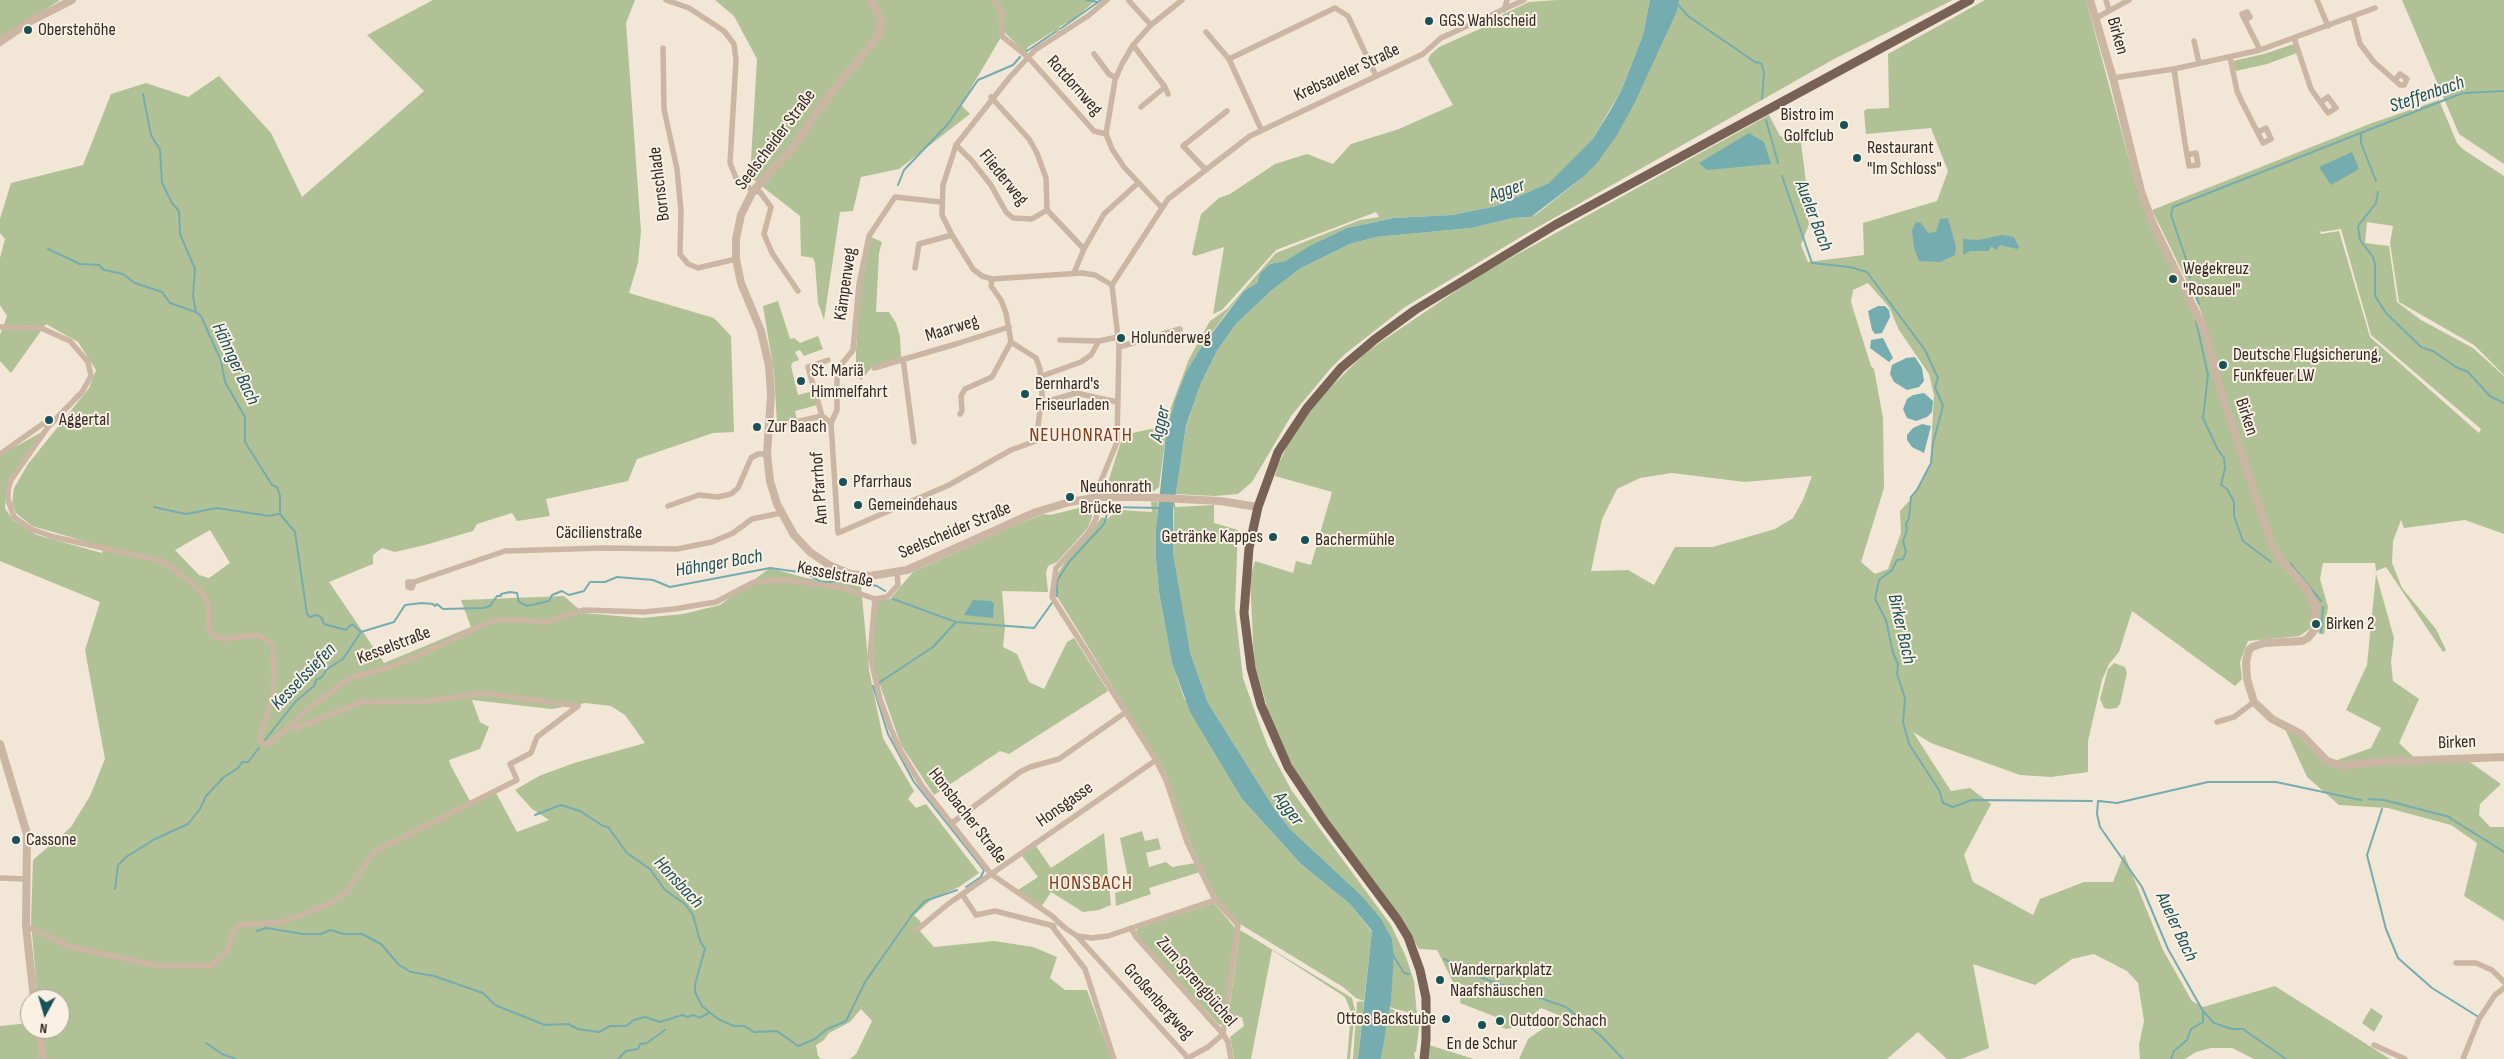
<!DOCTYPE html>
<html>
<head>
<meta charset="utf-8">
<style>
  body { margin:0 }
  #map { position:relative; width:2504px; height:1059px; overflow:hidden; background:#f2e6d6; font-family:"Sofia Sans Condensed",sans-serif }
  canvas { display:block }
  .north { position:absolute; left:20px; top:989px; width:50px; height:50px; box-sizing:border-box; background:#faf0e3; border:1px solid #aba197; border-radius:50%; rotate:186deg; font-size:14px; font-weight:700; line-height:20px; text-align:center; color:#352a25 }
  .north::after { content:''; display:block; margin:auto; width:18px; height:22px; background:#195158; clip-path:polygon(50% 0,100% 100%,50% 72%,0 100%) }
</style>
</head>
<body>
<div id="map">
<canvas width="2504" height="1059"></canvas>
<div class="north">N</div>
</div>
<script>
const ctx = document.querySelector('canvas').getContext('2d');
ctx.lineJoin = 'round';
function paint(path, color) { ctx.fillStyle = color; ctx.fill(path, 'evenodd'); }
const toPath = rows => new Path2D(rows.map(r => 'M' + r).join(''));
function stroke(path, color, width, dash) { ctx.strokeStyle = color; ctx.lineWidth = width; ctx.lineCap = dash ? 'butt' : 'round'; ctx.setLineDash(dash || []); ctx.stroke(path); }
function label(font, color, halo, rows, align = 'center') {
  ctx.font = font + ' "Sofia Sans Condensed",sans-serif'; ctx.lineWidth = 4; ctx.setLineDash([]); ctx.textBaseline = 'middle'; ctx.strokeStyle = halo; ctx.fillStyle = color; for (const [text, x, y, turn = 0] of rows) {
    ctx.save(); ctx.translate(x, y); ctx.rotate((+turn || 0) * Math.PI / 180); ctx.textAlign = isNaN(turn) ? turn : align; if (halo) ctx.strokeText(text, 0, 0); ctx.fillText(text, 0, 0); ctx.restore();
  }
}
const green = toPath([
  [0,0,60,0,0,39],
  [433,0,635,0,626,23,641,231,638,263,629,293,714,318,731,336,734,432,713,433,637,459,628,481,546,499,550,516,517,521,512,513,477,524,473,531,425,545,395,552,382,548,373,555,373,564,329,582,384,663,471,627,461,600,564,596,583,613,642,618,683,614,720,605,770,568,806,578,861,586,869,670,883,738,914,791,908,799,916,808,926,804,979,873,959,887,933,898,914,915,921,922,920,931,934,947,994,941,1033,947,1057,957,1050,978,1065,990,1087,990,1112,1059,850,1059,856,1054,872,1021,861,1009,850,1022,829,1033,824,1040,816,1045,818,1056,821,1059,46,1059,42,1029,60,1029,60,999,39,999,37,991,31,922,33,860,71,827,90,796,105,759,85,650,100,602,0,561,0,455,42,432,7,485,5,508,13,520,37,535,102,553,105,547,32,526,16,513,12,503,14,488,28,464,89,388,96,370,78,342,46,324,11,373,0,361,0,335,7,316,0,305,0,258,5,239,0,233,0,219,11,183,83,165,111,94,146,83,188,97,219,76,271,133,302,197,424,91,367,35],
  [210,530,230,563,209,578,199,575,175,550],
  [472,700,552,709,585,703,611,706,625,715,645,743,574,763,539,776,515,790,532,809,549,820,517,832,496,793,471,803,451,766,449,760,480,749,489,727,480,722],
  [715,0,1096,0,1075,18,1059,27,1059,32,1056,33,1054,31,1028,47,1026,53,1004,32,961,105,970,114,899,169,861,177,853,211,840,212,824,320,818,303,815,263,813,258,801,256,800,216,750,177,757,59,734,16],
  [1557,0,1650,0,1643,35,1622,89,1592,140,1566,169,1549,183,1496,206,1452,215,1394,218,1347,228,1311,245,1285,261,1270,264,1260,273,1257,283,1244,291,1224,316,1200,349,1186,372,1166,434,1159,487,1154,491,1121,489,1108,482,1123,435,1164,426,1189,359,1210,321,1227,309,1276,253,1360,220,1379,217,1376,212,1276,250,1222,310,1213,314,1224,247,1195,256,1192,254,1201,214,1219,198,1230,194,1275,164,1307,154,1333,164,1351,144,1399,129,1453,105,1428,60,1430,55,1439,47,1491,24,1491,20,1529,2],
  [1679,0,1953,0,1834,59,1524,235,1405,307,1345,354,1331,368,1291,416,1252,482,1238,494,1215,496,1175,494,1186,427,1201,383,1218,349,1236,324,1272,290,1301,268,1350,244,1376,237,1471,228,1513,218,1531,217,1538,213,1583,177,1677,11],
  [1985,0,2086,0,2140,200,2151,226,2207,328,2198,304,2152,210,2372,123,2439,100,2457,143,2464,150,2504,176,2504,375,2474,345,2399,302,2390,243,2393,226,2367,222,2365,243,2389,246,2397,302,2421,320,2473,348,2504,376,2504,534,2465,520,2404,528,2401,520,2393,541,2392,563,2402,588,2436,629,2446,650,2443,652,2386,567,2376,571,2375,563,2323,563,2320,579,2328,607,2324,634,2319,634,2314,618,2312,627,2300,636,2248,641,2240,662,2242,679,2235,686,2132,611,2119,652,2109,664,2102,680,2088,741,2088,772,2051,777,2020,775,1931,743,1913,732,1951,791,1970,788,1991,804,1964,855,1973,882,2033,915,2040,899,2084,882,2113,882,2124,854,2163,950,2192,1001,2203,1007,2275,986,2390,1059,2254,1059,2232,1048,2211,1048,2196,1052,2185,1059,2140,1059,2139,1045,2144,1021,2138,983,2127,971,2094,954,2072,959,2035,985,1973,964,1989,1048,1961,1059,1947,1059,1918,1032,1887,1059,1519,1059,1528,1039,1561,1016,1541,1008,1518,1027,1506,1029,1494,1024,1496,1017,1460,1003,1462,984,1453,982,1437,950,1419,949,1388,900,1300,781,1271,721,1254,662,1250,578,1255,561,1293,573,1296,561,1311,565,1332,492,1275,476,1278,465,1290,440,1312,406,1366,352,1478,276,1769,115,1780,136,1801,143,1807,190,1803,197,1809,224,1801,245,1808,262,1864,255,1863,223,1937,201,1948,171,1931,128,1866,134,1864,111,1867,109,1889,108,1888,54],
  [2319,229,2321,232,2341,229,2371,335,2481,429,2479,433,2370,337,2339,231,2321,234],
  [1868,283,1889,307,1899,330,1929,374,1934,395,1930,467,1912,498,1900,511,1901,533,1888,569,1875,574,1861,562,1884,488,1883,418,1874,369,1871,366,1851,302,1853,290],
  [1672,473,1745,482,1812,476,1803,500,1793,518,1775,529,1713,547,1675,547,1654,585,1628,570,1591,571,1602,519,1617,489,1640,478],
  [2402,0,2504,0,2504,164,2459,134],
  [2294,44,2297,53,2267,64,2236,71,2233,61,2264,54],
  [871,237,882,242,879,253,876,312,889,312,896,323,900,336,901,359,873,366,861,380,856,376,856,351,860,291],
  [778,301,790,339,794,338,800,343,818,336,823,349,804,356,800,350,795,352,799,360,793,362,791,366,798,395,813,391,817,405,795,411,797,420,777,423,774,373,763,306],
  [1151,502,1158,502,1156,560,1159,592,1172,663,1184,698,1242,799,1301,864,1350,904,1372,932,1364,1001,1356,998,1343,987,1240,924,1218,901,1190,842,1165,772,1058,598,1054,596,1055,578,1065,562,1102,517,1107,519,1119,510,1152,512],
  [1174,503,1176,507,1214,505,1214,523,1238,530,1235,608,1243,678,1259,723,1268,747,1292,791,1391,925,1406,957,1414,981,1417,1015,1389,1007,1394,955,1392,939,1361,895,1290,829,1274,808,1208,703,1190,652,1177,586,1173,554],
  [1087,506,1091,508,1092,517,1087,529,1057,562,1048,566,1046,573,1048,592,1002,591,1005,628,1003,647,1017,654,1029,682,1044,689,1067,642,1074,638,1108,691,1009,754,1000,751,934,795,901,745,880,685,877,687,872,656,877,601,890,599,913,572,1014,526,1043,514,1050,515],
  [2376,574,2394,638,2391,662,2393,681,2419,699,2399,743,2417,760,2467,760,2501,784,2480,804,2479,815,2490,827,2504,827,2504,921,2464,896,2477,843,2451,825,2388,808,2339,805,2307,777,2285,729,2298,734,2326,764,2371,748,2381,728,2346,710,2367,665],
  [2114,663,2125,667,2127,673,2120,704,2117,708,2109,709,2104,708,2100,699,2108,669],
  [1142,831,1145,841,1158,838,1161,849,1146,853,1149,867,1166,862,1172,867,1195,863,1200,872,1149,888,1151,894,1116,906,1115,893,1130,888,1120,838],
  [1104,833,1111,905,1099,910,1083,912,1051,892,1042,906,1018,890,1038,877,1022,856,1036,846,1051,868],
  [1214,903,1236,929,1223,1024,1219,1025,1137,936,1136,931,1139,928],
  [1240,930,1352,998,1355,1010,1350,1059,1347,1059,1351,1012,1345,997,1272,950,1251,1059,1234,1059,1230,1037,1244,1026,1242,1017,1228,1019],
  [1361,1001,1364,1002,1358,1059,1353,1059,1357,1002],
  [1389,1008,1420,1020,1416,1052,1414,1052,1415,1059,1381,1059],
  [2371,1008,2383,1016,2374,1032,2362,1023],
  [30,1023,30,1029,35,1029,40,1059,0,1059,0,1026],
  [1429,1045,1474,1059,1426,1059]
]);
const water = toPath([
  [1650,0,1679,0,1677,11,1634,104,1617,135,1597,163,1583,177,1531,217,1513,218,1471,228,1376,237,1350,244,1301,268,1272,290,1236,324,1218,349,1201,383,1186,426,1173,511,1173,554,1190,652,1208,703,1274,808,1290,829,1361,895,1381,919,1392,939,1394,955,1391,1000,1381,1059,1358,1059,1372,931,1350,904,1301,864,1242,799,1190,712,1172,663,1159,592,1156,560,1156,530,1166,434,1175,401,1186,372,1200,349,1244,291,1257,283,1260,273,1270,264,1285,261,1311,245,1347,228,1394,218,1452,215,1496,206,1549,183,1592,140,1610,111,1622,89,1643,35],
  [1749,133,1764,142,1771,164,1707,170,1699,163],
  [2352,152,2359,169,2331,185,2319,167],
  [1948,218,1956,247,1955,255,1940,262,1919,261,1914,248,1912,230,1916,222,1921,223,1928,233,1936,232,1940,219],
  [2002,235,2014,237,2019,247,2017,249,2000,245,1996,250,1991,246,1989,251,1970,251,1963,255,1963,239,1978,240],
  [1878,306,1885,306,1889,310,1890,317,1882,333,1875,334,1872,330,1868,311],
  [1883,338,1893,358,1889,362,1870,348,1871,340],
  [1915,357,1922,368,1924,381,1919,387,1907,390,1894,382,1890,374,1892,365,1906,358],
  [1924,393,1933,401,1932,412,1927,417,1916,421,1907,418,1903,409,1907,399,1913,395],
  [1922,424,1931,426,1924,453,1912,447,1907,440,1907,435,1913,428],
  [973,600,991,601,994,604,993,618,964,615]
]);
const stream = toPath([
  [1086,0,1098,2],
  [1674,0,1688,16,1755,62,1761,63,1764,72,1762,99],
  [1060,29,1101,0],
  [1027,51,1055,32],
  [143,94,151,135,160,150,162,183,172,203,179,211,180,234,195,269,193,296,196,312],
  [1766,120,1778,163],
  [2361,133,2361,143,2376,181],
  [1782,176,1812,263,1850,267,1867,272,1925,350,1938,378,1935,387,1943,406,1933,443,1931,463,1917,490,1911,497,1909,518,1906,524,1907,530,1903,541,1906,552,1903,559,1897,560,1892,570,1879,580,1875,599,1886,620,1893,653,1898,664,1897,674,1905,698,1903,722,1909,744,1939,790,1943,803,1953,807,1972,800,2092,801],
  [898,185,904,170,948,124,978,80,1013,65,1020,57],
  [2378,192,2376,203,2358,226,2360,240,2373,257,2375,264,2375,296,2386,313,2421,347,2433,351,2456,367,2468,372,2490,396,2504,403],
  [48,249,80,264,99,265,104,270,123,274,135,283,162,292,170,303,196,312,201,316,221,361,225,382,245,417,245,442,272,485,277,487,280,496,280,514,295,532,307,614,310,617,316,615,321,617,324,624,346,630,352,624,361,632,394,622,405,605,422,603,433,604,435,606,437,604,443,609,483,608,490,606,497,596,501,596,501,594,510,592,517,593,519,602,527,606,549,601,552,595,562,591,569,595,584,591,590,582,605,582,617,577,653,580,670,587,770,568,806,573,821,582,855,581,877,586,885,591],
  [2186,259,2171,215,2173,207,2447,99,2463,93,2504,91],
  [2188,265,2190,278],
  [2192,286,2199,304],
  [2196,321,2208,375,2203,418,2218,450,2224,458,2225,468,2221,485,2227,489,2234,502,2234,516,2243,541,2271,562],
  [154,507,186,514,217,508,269,516,279,514],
  [2290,563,2321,601],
  [1057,596,1057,581,1069,562,1104,524,1109,507,1160,508],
  [893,599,956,622],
  [2321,632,2323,607],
  [877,684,933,647,956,622,1034,628,1052,603],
  [873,686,888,734,914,782,984,870,981,877,966,887],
  [265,740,296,701,314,686,316,680,322,677,327,669,343,659,361,632],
  [2369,799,2384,800,2450,817],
  [2098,801,2097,814,2100,827,2142,887,2168,949,2203,1011,2203,1022,2191,1029,2187,1040,2174,1051,2171,1059],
  [2099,801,2117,803,2208,782,2276,782,2361,800],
  [2382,809,2367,855,2386,929,2398,958,2432,988,2477,1016],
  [535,815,561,805,580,811,603,826,608,827,627,853,650,869,665,890,685,904,693,915,700,941,705,949,695,984,695,992,702,1006,718,1019,734,1026,744,1026,754,1032,777,1031,798,1046,815,1039,827,1029,846,1021,865,982,912,915,925,901,957,890],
  [2450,818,2504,852],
  [115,889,118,865,126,857,155,839,188,824,200,809,206,796,224,777,238,768,242,762,248,762,259,748],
  [257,931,266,928,303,934,321,934,330,930,344,934,362,934,381,944,399,965,411,972,434,976,483,993,495,1005,545,1025,568,1024,578,1029,599,1032,610,1026,626,1026,634,1020,645,1017,660,1022,682,1015,688,1017,694,1015,699,1018,709,1013],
  [1393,955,1404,973,1409,974],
  [1444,959,1485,979,1566,1007,1602,1037,1623,1059],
  [2204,1012,2214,1023,2232,1029,2243,1029,2286,1059],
  [206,1043,222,1054,236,1059],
  [618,1059,626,1051,638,1049,640,1044,647,1043,665,1030]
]);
const minor = toPath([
  [666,0,689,8,715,25,724,31,734,44,736,60,730,163,736,178,753,191,760,192,771,207,764,234,772,253,798,291],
  [995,0,1002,12,1001,32,1003,37,1028,57,1094,131,1106,134,1112,149,1124,167,1162,208],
  [2106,0,2109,11],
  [2317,0,2328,26],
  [1129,1,1151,25],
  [1504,10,1507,0],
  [2353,17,2360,44,2374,62,2400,85,2404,85,2407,79,2400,74,2395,80],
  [2096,18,2129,0],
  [2246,20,2250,17,2247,12,2242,14,2260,50],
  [1206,32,1229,59,1261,129],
  [2294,38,2311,89,2328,113,2336,108,2328,97,2321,102],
  [2194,41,2199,63],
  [1133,45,1165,87,1168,94],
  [663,48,664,109,677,169,681,211,680,254,688,264,698,268,736,259],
  [1094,54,1109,74,1116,78],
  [2230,57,2237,91,2242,102,2263,143,2271,139,2266,128,2258,132],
  [1229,59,1335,8,1348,16,1376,76],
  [2174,69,2185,143,2189,166,2198,165,2196,153,2187,155],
  [2113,78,2174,69,2260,50,2375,8],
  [1141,107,1165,87],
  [1106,134,1115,80,1122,64,1133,45,1151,25,1182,0],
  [956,145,972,161,991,185,1006,212,1013,218,1032,219,1047,210,1046,178,1037,153,1029,139,991,97],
  [1205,169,1183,146,1227,111],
  [941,202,895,197,869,236,859,284,853,350,837,370,837,410,831,423,838,533,949,485,1011,450,1036,441,1042,396,1040,369,1036,358,1011,342,1006,313,1001,300,991,286,992,279,982,276,973,269,952,235,942,215,943,185,956,145,1010,77,1035,50,1088,16,1107,0],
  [1047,210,1084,249,1074,273],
  [1084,249,1104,214,1138,183],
  [915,268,919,244,952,235],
  [992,279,1082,273,1095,275,1112,285],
  [0,327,41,328,70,341,88,362,91,376,82,392,48,427],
  [1060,340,1099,341],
  [1119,347,1180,329],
  [903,359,914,442],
  [828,360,808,367,822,416,831,423],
  [874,368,956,344,1009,327],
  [1042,376,1081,362,1091,355,1099,341,1118,337],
  [1042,403,1076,393,1117,402],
  [960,414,962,411,961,396,965,389,992,377,1011,342],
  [768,428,822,416],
  [0,454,44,423,48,427,11,480,8,490,8,500,14,517,31,529,54,537,162,561,199,589,208,602,209,628,212,635,223,639,258,635,269,642,273,647,274,676,273,696,259,740,265,745,270,743,316,703,350,678,387,668,413,658,483,625,500,619,546,622,583,610,644,612,674,609,716,602,754,582,785,580,844,588,875,599,887,597,898,585,897,572],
  [668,506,699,495,718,497,731,494,738,488,751,458,758,454,767,454],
  [414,582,412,588,408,587,408,582,414,582,505,551,603,548,677,549,712,542,733,533,752,519,781,513],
  [875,599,870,656,880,699,891,729,900,750,922,786,991,874,1052,916,1065,928,1077,936,1092,938,1108,936,1215,900],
  [2217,722,2234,717,2254,702],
  [290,726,297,728,361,702,428,701,483,693,578,706],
  [952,823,1020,772,1030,767,1059,759,1126,712],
  [0,878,26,879],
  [962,894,976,915,995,911,1054,926],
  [1051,925,1085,969,1114,1059],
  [26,926,69,946,89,951,159,966,211,966,227,952,232,935,239,925,282,922,334,902,347,891,374,852,517,780,510,764,531,753,537,737,578,706],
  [1131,928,1136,937,1223,1034,1228,1042,1231,1059],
  [917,930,948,904,1156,760],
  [1077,936,1188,1058,1208,1047,1223,1034],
  [2456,963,2476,963,2492,970,2504,982],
  [1223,1034,1238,925,1215,900,1187,842,1166,780,1156,760,1052,597,1056,568,1088,533,1096,519,1101,481,1117,442,1119,347,1112,285,1168,199,1250,136,1423,54,1441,38,1524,0],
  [2374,1045,2405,1059],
  [2463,1059,2479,1019,2495,995,2504,988]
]);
const tertiary = toPath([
  [870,0,878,12,881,22,879,35,830,94,794,146,753,191,741,215,736,239,736,259,741,283,761,331,769,366,771,395,767,454,770,481,777,504,794,535,810,552,829,565,850,574,870,576,907,570,1036,512,1070,502,1099,497,1142,497,1220,501,1258,507],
  [2090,0,2113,78,2141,191,2153,224,2205,331,2219,385,2272,545,2280,558,2306,588,2316,606,2315,629,2308,638,2302,641,2264,643,2252,647,2249,650,2246,662,2247,679,2254,702,2272,719,2301,734,2327,761,2342,766,2375,762,2504,757],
  [0,42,31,21,72,0],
  [0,744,27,834,26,926,34,999],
  [39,1029,43,1059]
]);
const primary = toPath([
  [1424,1059,1426,1040,1426,998,1420,970,1408,937,1397,919,1324,821,1288,767,1261,705,1251,668,1244,613,1249,548,1258,507,1278,452,1307,408,1341,368,1374,340,1415,310,1555,225,1970,0]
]);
const markers = [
  [1429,21,5,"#195158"],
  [28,30,5,"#195158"],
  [1844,125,5,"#195158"],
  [1857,158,5,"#195158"],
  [2173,279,5,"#195158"],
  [1121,338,5,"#195158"],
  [2223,365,5,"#195158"],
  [801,381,5,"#195158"],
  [1025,394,5,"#195158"],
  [49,420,5,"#195158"],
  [757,427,5,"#195158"],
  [843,482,5,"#195158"],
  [1070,497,5,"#195158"],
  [858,505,5,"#195158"],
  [1273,537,5,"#195158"],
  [1305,540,5,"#195158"],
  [2316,624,5,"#195158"],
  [16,840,5,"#195158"],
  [1440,980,5,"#195158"],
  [1446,1019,5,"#195158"],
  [1500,1021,5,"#195158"],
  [1482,1025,5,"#195158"]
];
const poiNames = [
  ["GGS Wahlscheid",1439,21],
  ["Oberstehöhe",38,30],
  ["Bistro im",1834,115,"right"],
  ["Golfclub",1834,136,"right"],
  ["Restaurant",1867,148],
  ["\"Im Schloss\"",1867,169],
  ["Wegekreuz",2183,269],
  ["\"Rosauel\"",2183,290],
  ["Holunderweg",1131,338],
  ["Deutsche Flugsicherung,",2233,355],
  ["Funkfeuer LW",2233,376],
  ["St. Mariä",811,371],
  ["Himmelfahrt",811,392],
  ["Bernhard's",1035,384],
  ["Friseurladen",1035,405],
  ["Aggertal",59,420],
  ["Zur Baach",767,427],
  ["Pfarrhaus",853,482],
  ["Neuhonrath",1080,487],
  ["Brücke",1080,508],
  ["Gemeindehaus",868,505],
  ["Getränke Kappes",1263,537,"right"],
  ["Bachermühle",1315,540],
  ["Birken 2",2326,624],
  ["Cassone",26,840],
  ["Wanderparkplatz",1450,970],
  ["Naafshäuschen",1450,991],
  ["Ottos Backstube",1436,1019,"right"],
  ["Outdoor Schach",1510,1021],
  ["En de Schur",1482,1044,"center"]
];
const streetNames = [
  ["Birken",2117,36,74],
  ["Krebsaueler Straße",1347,73,-25],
  ["Rotdornweg",1074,86,48],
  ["Seelscheider Straße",776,140,-53],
  ["Fliederweg",1003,178,51],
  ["Bornschlade",660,184,-97],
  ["Kämpenweg",846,284,-82],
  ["Maarweg",952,329,-17],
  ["Birken",2246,417,72],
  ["Am Pfarrhof",820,488,-94],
  ["Seelscheider Straße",955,531,-23],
  ["Cäcilienstraße",599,533],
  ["Kesselstraße",835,575,11],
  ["Kesselstraße",394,646,-21],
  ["Birken",2457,743,-2],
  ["Honsgasse",1065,805,-35],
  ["Honsbacher Straße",967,816,52],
  ["Zum Sprengbüchel",1196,982,49],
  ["Großenbergweg",1158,1002,48]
];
const waterNames = [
  ["Steffenbach",2427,95,-19],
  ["Agger",1507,191,-19],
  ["Aueler Bach",1813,216,69],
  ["Hähnger Bach",235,364,65],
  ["Agger",1161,424,-78],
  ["Hähnger Bach",719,564,-10],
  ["Birker Bach",1901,629,77],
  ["Kesselssiefen",304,677,-46],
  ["Agger",1288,809,54],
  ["Honsbach",678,883,47],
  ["Aueler Bach",2176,927,65]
];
const quarterNames = [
  ["NEUHONRATH",1081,436],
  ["HONSBACH",1091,884]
];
paint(green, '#b1c196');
paint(water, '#74acb0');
stroke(stream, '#74acb0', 2);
stroke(minor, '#cab6a2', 5.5);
stroke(tertiary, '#cab6a2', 8);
stroke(primary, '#786255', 9);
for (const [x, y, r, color] of markers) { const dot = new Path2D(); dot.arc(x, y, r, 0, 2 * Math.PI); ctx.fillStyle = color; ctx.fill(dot); stroke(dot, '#faf0e3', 2); }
label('18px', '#352a25', '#faf0e3', poiNames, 'left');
label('18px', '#352a25', '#faf0e3', streetNames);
label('italic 19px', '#195158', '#faf0e3', waterNames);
ctx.letterSpacing = '1px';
label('20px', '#87381a', '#faf0e3', quarterNames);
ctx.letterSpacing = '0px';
</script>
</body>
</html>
